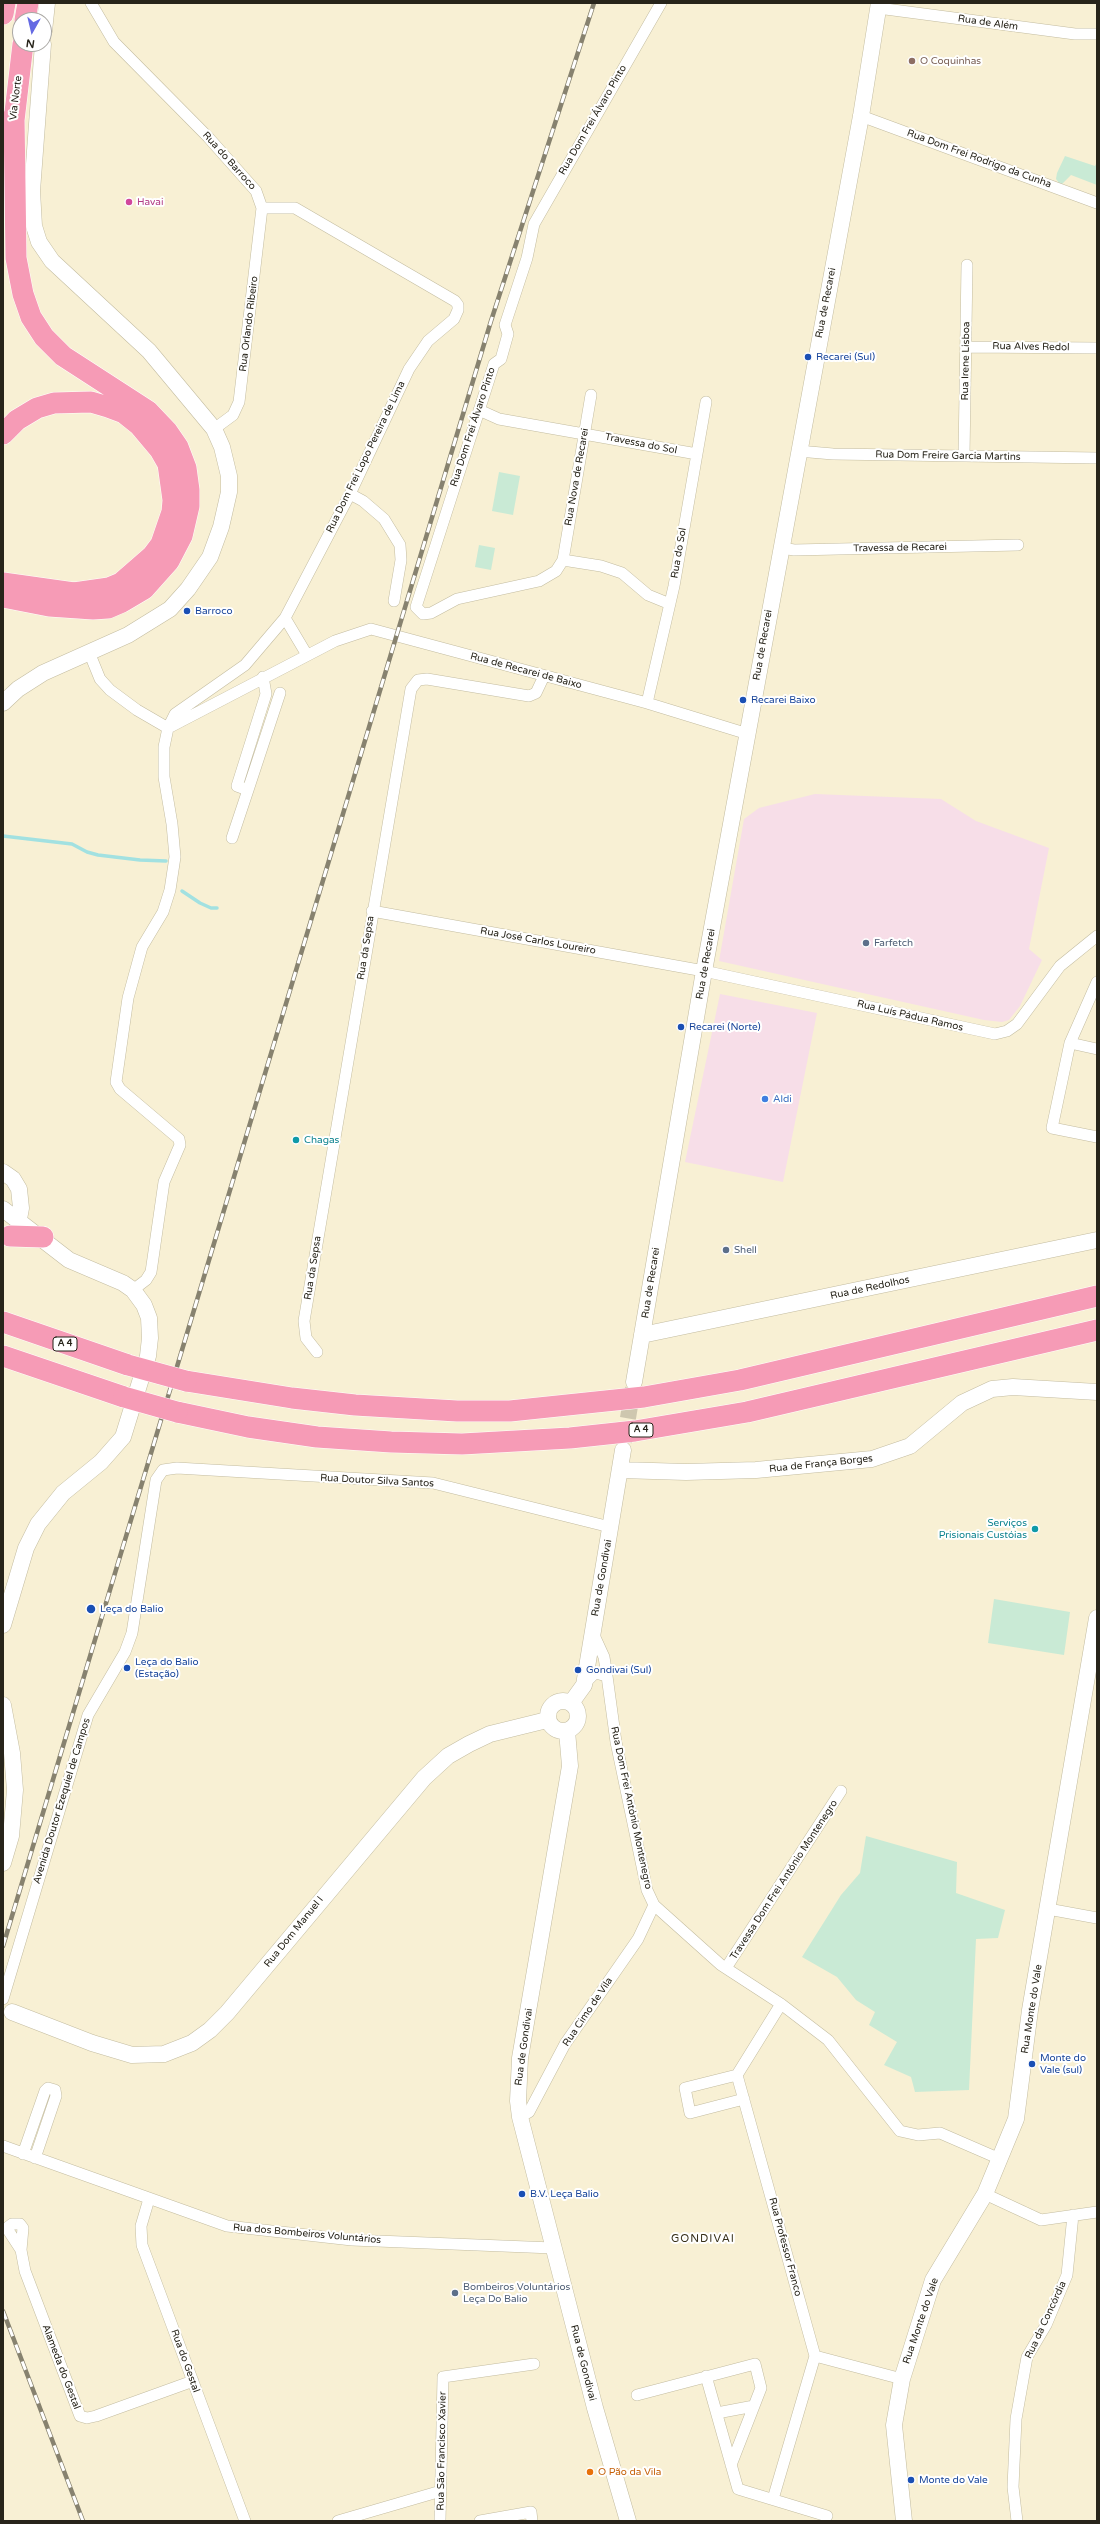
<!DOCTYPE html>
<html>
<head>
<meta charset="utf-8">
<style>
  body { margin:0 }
  #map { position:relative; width:1100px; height:2524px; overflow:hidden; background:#f8f0d4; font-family:"Varela Round",sans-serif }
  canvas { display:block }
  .frame { position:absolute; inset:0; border:4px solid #27241a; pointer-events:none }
  .north { position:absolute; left:12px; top:12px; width:40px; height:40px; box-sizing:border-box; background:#fff; border:1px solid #a9a7a3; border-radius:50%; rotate:188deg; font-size:11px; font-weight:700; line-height:16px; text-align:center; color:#27241a }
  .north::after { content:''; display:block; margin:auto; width:14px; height:18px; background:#656ae3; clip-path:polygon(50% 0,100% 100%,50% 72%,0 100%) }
</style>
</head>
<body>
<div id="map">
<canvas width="1100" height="2524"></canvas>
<div class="frame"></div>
<div class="north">N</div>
</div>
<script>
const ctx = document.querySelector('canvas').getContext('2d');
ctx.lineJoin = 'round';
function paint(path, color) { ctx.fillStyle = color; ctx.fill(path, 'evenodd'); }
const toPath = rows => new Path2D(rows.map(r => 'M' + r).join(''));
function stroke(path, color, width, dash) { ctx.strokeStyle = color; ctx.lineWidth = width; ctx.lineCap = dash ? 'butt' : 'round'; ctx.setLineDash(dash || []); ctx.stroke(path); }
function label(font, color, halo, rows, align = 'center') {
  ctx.font = font + ' "Varela Round",sans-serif'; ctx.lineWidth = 4; ctx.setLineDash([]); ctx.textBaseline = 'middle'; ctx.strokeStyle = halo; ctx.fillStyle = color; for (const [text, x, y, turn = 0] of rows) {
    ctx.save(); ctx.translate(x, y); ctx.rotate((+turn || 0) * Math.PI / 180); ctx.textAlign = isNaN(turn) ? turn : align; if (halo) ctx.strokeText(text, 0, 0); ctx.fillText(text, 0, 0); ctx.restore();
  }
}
const commercial = toPath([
  [815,794,941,799,976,821,1049,848,1029,949,1042,960,1020,1006,1009,1020,1002,1022,984,1020,719,961,744,819,759,808],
  [720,994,817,1013,783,1182,685,1162]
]);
const green = toPath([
  [1065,156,1095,166,1097,162,1097,185,1071,175,1062,184,1059,183,1056,179,1057,173],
  [499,472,520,476,513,515,492,511],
  [479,545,495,548,491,570,475,567],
  [994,1599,1070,1612,1064,1655,988,1643],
  [866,1836,957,1862,956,1893,1005,1910,998,1938,976,1939,969,2090,915,2092,911,2077,884,2065,897,2042,869,2025,875,2012,856,2000,837,1977,802,1957,841,1895,860,1873]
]);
const stream = toPath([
  [3,836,72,844,87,852,98,855,140,860,166,861],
  [182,891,200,903,211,908,217,908]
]);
const secondaryTunnel = toPath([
  [624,1442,633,1388]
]);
const street = toPath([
  [91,3,114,42,208,137,256,191,262,208,239,402,233,415,214,429],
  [878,8,1075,34,1097,34],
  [861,116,1097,203],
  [966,347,1097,348],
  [591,395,563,560,556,571,539,581,457,599,431,613,423,614,416,607,494,364,501,359,508,334,505,325,527,258,534,224,661,3],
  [479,410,499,419,697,454],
  [798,451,833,454,1097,458],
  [964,456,967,265],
  [350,494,363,501,384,519,400,545,401,560,394,601],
  [782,548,794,550,1018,545],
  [563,560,601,566,622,573,648,595,670,604],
  [285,618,307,655],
  [89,652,100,679,110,690,137,710,168,728,335,641,371,629,647,703,748,734],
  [647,703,674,586,706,402],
  [248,790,280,693],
  [232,838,248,790,237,786,266,694,263,677],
  [372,911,704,971,995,1034,1007,1031,1017,1024,1060,966,1097,936],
  [1097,982,1070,1043,1052,1128,1097,1137],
  [1070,1043,1097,1049],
  [133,1290,146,1280,151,1272,164,1182,180,1145,179,1139,120,1089,116,1082,128,998,142,947,163,912,170,890,175,857,172,824,164,777,164,747,168,728,175,714,245,665,285,618,350,494,409,369,428,341,454,319,458,310,458,305,455,301,295,208,262,208],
  [317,1352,306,1338,304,1321,411,689,418,680,427,679,529,696,536,693,544,676],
  [593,1633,604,1657,607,1676],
  [585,1683,595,1673,607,1676,616,1742,647,1890,654,1905,721,1965,781,2004,828,2040,900,2131,918,2135,940,2133,1000,2159],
  [1048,1909,1097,1918],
  [726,1968,841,1791],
  [3,1999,88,1715,125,1652,132,1633,156,1480,163,1470,177,1468,433,1483,610,1527],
  [737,2075,685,2088,690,2113,744,2099],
  [520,2117,529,2112,565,2044,638,1939,654,1905],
  [3,2146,227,2226,352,2240,553,2248],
  [23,2154,45,2091,48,2088,55,2090,56,2096,35,2158],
  [985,2194,1041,2220,1097,2212],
  [149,2199,141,2226,142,2245,245,2521],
  [21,2250,8,2230,8,2227,12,2224,20,2224,23,2228,21,2250,25,2271,80,2416,87,2418,96,2416,193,2381],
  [815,2356,902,2379],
  [706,2376,738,2489,827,2516],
  [637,2395,755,2364,761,2388,731,2465],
  [717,2413,754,2406],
  [773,2499,815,2356,737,2075,781,2004],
  [338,2521,441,2491],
  [440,2521,443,2377,534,2364],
  [480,2521,531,2512,532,2521],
  [1017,2521,1013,2487,1016,2419,1027,2357,1046,2325,1067,2275,1073,2215]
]);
const secondary = toPath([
  [44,31,47,3],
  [3,703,18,689,43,673,128,635,170,609,188,589,210,557,221,527,229,492,229,476,222,447,214,429,149,351,52,261,39,242,34,226,32,191,43,44],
  [3,1172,13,1179,19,1189,21,1208,19,1219],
  [3,1209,69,1260,123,1283,133,1290,144,1305,149,1318,150,1338,148,1356,123,1437,101,1462,63,1493,38,1524,26,1548,3,1625],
  [642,1335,1097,1240],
  [634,1382,704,971,861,116,879,3],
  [620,1470,686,1472,756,1470,872,1459,910,1446,962,1403,992,1389,1013,1387,1097,1392],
  '548 1716a15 15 0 1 1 30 0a15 15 0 1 1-30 0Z',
  [571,1703,584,1685,623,1450],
  [3,1705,12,1753,15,1790,11,1836,3,1863],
  [567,1731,570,1766,520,2058,518,2101,520,2117,595,2408,628,2521],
  [12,2012,92,2043,132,2055,164,2054,192,2043,210,2030,227,2013,424,1778,448,1756,469,1744,490,1734,547,1720],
  [904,2521,894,2425,902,2379,933,2280,985,2194,1016,2119,1030,2010,1097,1618]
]);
const highway = toPath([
  [3,14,5,3],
  [25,20,28,3],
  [13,129,23,44],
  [3,434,17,420,37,408,54,403,91,402,108,407,124,413,139,425,160,450,168,464,173,500,172,512,161,544,152,556,121,583,109,588,74,593,3,583],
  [3,597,49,606,93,609,108,608,122,602,144,589,169,561,182,536,189,506,189,490,186,468,178,447,167,431,148,411,63,356,44,337,31,317,23,294,16,258,14,115],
  [10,1236,43,1237],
  [3,1322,128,1365],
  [3,1356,124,1397],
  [186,1381,292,1398,355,1405,457,1411,510,1411,644,1397,740,1380,1097,1296],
  [177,1412,248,1427,317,1437,391,1442,462,1444,570,1438,635,1431,747,1412,1097,1330]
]);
const rail = toPath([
  [3,1946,491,321,594,3],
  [3,2311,83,2521]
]);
const highwayBridge = toPath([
  [128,1365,186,1381],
  [124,1397,177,1412]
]);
const markers = [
  [912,61,4,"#8d6e63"],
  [129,202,4,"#d1479c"],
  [808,357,4,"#1a4fb4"],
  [187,611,4,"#1a4fb4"],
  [743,700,4,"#1a4fb4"],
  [866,943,4,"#5c6f8a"],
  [681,1027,4,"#1a4fb4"],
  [765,1099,4,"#3f7fe0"],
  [296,1140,4,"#0f9aa8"],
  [726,1250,4,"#5c6f8a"],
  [1035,1529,4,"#0f9aa8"],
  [91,1609,5,"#1a4fb4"],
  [127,1668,4,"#1a4fb4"],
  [578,1670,4,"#1a4fb4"],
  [1032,2064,4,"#1a4fb4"],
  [522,2194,4,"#1a4fb4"],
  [455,2293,4,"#5c6f8a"],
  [590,2472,4,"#e8710a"],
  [911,2480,4,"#1a4fb4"]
];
const shields = [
  [65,1344,24],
  [641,1430,24]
];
const shieldNames = [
  ["A 4",65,1344],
  ["A 4",641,1430]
];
const streetNames = [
  ["Rua de Além",988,23,8],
  ["Via Norte",16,98,-83],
  ["Rua Dom Frei Álvaro Pinto",593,120,-60],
  ["Rua Dom Frei Rodrigo da Cunha",979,159,20],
  ["Rua do Barroco",229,161,48],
  ["Rua de Recarei",826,303,-79],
  ["Rua Orlando Ribeiro",249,324,-83],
  ["Rua Alves Redol",1031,347,1],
  ["Rua Irene Lisboa",966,361,-89],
  ["Rua Dom Frei Álvaro Pinto",473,427,-72],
  ["Travessa do Sol",641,444,11],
  ["Rua Dom Freire Garcia Martins",948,456,1],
  ["Rua Dom Frei Lopo Pereira de Lima",366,457,-64],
  ["Rua Nova de Recarei",577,477,-80],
  ["Travessa de Recarei",900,548,-1],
  ["Rua do Sol",679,553,-80],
  ["Rua de Recarei",763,645,-80],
  ["Rua de Recarei de Baixo",526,671,15],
  ["Rua José Carlos Loureiro",538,941,10],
  ["Rua da Sepsa",366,948,-81],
  ["Rua de Recarei",706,964,-80],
  ["Rua Luís Pádua Ramos",910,1016,13],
  ["Rua da Sepsa",313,1268,-81],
  ["Rua de Recarei",651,1283,-81],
  ["Rua de Redolhos",870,1288,-12],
  ["Rua de França Borges",821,1464,-6],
  ["Rua Doutor Silva Santos",377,1481,3],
  ["Rua de Gondivai",602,1578,-80],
  ["Avenida Doutor Ezequiel de Campos",62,1801,-73],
  ["Rua Dom Frei António Montenegro",631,1808,78],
  ["Travessa Dom Frei António Montenegro",784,1880,-57],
  ["Rua Dom Manuel I",294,1932,-51],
  ["Rua Monte do Vale",1032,2009,-81],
  ["Rua Cimo de Vila",588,2012,-56],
  ["Rua de Gondivai",524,2047,-82],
  ["Rua dos Bombeiros Voluntários",307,2234,5],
  ["Rua Professor Franco",785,2247,75],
  ["Rua da Concórdia",1046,2320,-65],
  ["Rua Monte do Vale",921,2321,-71],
  ["Rua do Gestal",185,2361,70],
  ["Rua de Gondivai",583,2363,76],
  ["Alameda do Gestal",61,2367,69],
  ["Rua São Francisco Xavier",442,2451,-89]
];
const educationNames = [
  ["O Coquinhas",920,61]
];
const hotelNames = [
  ["Havai",137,202]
];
const transitNames = [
  ["Recarei (Sul)",816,357],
  ["Barroco",195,611],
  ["Recarei Baixo",751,700],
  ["Recarei (Norte)",689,1027],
  ["Leça do Balio",100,1609],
  ["Leça do Balio",135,1662],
  ["(Estação)",135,1674],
  ["Gondivai (Sul)",586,1670],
  ["Monte do",1040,2058],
  ["Vale (sul)",1040,2070],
  ["B.V. Leça Balio",530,2194],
  ["Monte do Vale",919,2480]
];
const serviceNames = [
  ["Farfetch",874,943],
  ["Shell",734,1250],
  ["Bombeiros Voluntários",463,2287],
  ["Leça Do Balio",463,2299]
];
const shopNames = [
  ["Aldi",773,1099]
];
const cultureNames = [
  ["Chagas",304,1140],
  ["Serviços",1027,1523,"right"],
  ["Prisionais Custóias",1027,1535,"right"]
];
const foodNames = [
  ["O Pão da Vila",598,2472]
];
const neighbourhoodNames = [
  ["GONDIVAI",703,2239]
];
paint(commercial, '#f7dee8');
paint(green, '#c9ead5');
stroke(stream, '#a2e1e1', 3.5);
stroke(secondaryTunnel, '#cec7af', 16, [16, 8]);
stroke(street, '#c3bca0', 12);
stroke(secondary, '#c3bca0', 17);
stroke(highway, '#fff', 22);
stroke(street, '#fff', 11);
stroke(secondary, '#fff', 16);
stroke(highway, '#f69bb6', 21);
stroke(rail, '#87826f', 4.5);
stroke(rail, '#fff', 3, [9]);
stroke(highwayBridge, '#fff', 22, []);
stroke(highwayBridge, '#f69bb6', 21);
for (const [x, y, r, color] of markers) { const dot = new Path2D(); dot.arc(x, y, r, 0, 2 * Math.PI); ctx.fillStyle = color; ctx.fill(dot); stroke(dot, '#fff', 1.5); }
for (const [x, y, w] of shields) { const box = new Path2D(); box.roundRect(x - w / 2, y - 7, w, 14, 3); ctx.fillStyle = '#fff'; ctx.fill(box); stroke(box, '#27241a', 1); }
label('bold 9px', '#27241a', null, shieldNames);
label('10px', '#27241a', '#fff', streetNames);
label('10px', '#785e54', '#fff', educationNames, 'left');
label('10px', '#b23c85', '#fff', hotelNames, 'left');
label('10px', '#164399', '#fff', transitNames, 'left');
label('10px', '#4e5e75', '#fff', serviceNames, 'left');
label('10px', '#366cbe', '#fff', shopNames, 'left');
label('10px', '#0d838f', '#fff', cultureNames, 'left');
label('10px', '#c56008', '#fff', foodNames, 'left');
ctx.letterSpacing = '1px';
label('11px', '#373019', '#fff', neighbourhoodNames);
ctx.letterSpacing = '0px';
</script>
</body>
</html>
